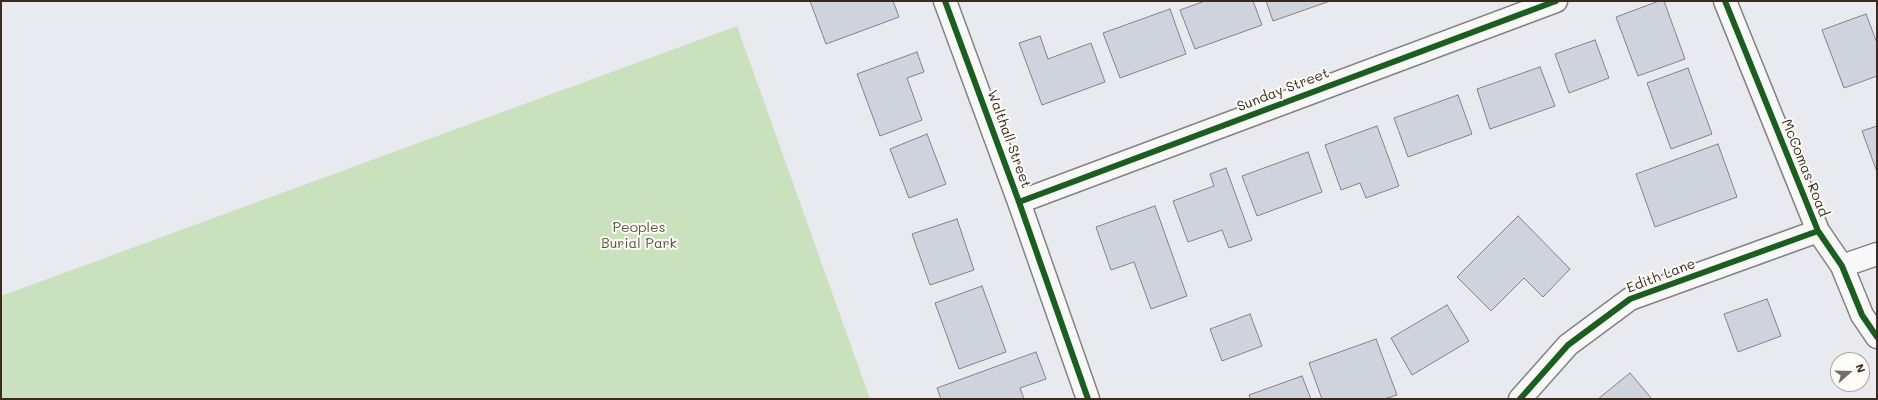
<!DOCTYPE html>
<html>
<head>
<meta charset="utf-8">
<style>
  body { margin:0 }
  #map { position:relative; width:1878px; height:400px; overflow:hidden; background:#e8eaf0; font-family:Mali,sans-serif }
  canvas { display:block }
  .frame { position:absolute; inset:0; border:2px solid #3b2a1e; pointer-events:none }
  .north { position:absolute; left:1830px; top:352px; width:40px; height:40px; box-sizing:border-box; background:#fdfcf7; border:1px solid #afa8a0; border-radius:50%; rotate:70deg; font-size:11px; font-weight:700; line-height:16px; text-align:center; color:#3b2a1e }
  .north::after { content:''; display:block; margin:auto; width:14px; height:18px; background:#786d68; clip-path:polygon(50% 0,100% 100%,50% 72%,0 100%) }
</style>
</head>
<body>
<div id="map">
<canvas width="1878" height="400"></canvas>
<div class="frame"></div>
<div class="north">N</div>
</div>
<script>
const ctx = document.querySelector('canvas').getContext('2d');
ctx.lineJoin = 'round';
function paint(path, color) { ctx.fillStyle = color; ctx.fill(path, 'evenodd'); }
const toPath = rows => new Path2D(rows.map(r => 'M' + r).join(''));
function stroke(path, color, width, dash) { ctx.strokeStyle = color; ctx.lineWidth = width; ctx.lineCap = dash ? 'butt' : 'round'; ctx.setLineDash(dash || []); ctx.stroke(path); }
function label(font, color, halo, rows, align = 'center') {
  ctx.font = font + ' Mali,sans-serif'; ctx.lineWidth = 4; ctx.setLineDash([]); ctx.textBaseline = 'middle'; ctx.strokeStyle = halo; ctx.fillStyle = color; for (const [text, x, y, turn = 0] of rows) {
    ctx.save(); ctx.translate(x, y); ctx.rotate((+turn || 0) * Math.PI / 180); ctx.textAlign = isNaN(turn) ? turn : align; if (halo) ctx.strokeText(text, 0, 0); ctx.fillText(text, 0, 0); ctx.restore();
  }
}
const green = toPath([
  [737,26,870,399,1,399,1,296]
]);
const building = toPath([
  [810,1,893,1,899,17,826,44,810,1],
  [1205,1,1253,1,1262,25,1195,49,1180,10,1205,1],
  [1266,1,1330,1,1273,21,1266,1],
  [1659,1,1664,1,1685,59,1638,76,1616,17,1659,1],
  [1170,9,1186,54,1120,78,1103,33,1170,9],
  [1866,14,1877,43,1877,76,1844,88,1822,30,1866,14],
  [1040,36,1048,59,1091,43,1105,82,1042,105,1019,43,1040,36],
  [1595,40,1609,78,1569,93,1555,54,1595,40],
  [917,52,924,72,907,78,922,120,880,136,857,74,917,52],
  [1540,67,1555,106,1490,129,1477,89,1540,67],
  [1688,68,1712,134,1671,149,1647,83,1688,68],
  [1458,95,1472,134,1408,157,1394,118,1458,95],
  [1377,126,1399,186,1366,198,1360,183,1341,190,1325,145,1377,126],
  [1877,126,1877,172,1862,131,1877,126],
  [927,134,946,184,909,198,890,149,927,134],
  [1718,144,1737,197,1655,227,1636,174,1718,144],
  [1308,152,1322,192,1257,216,1242,176,1308,152],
  [1226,168,1252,240,1229,248,1222,230,1188,242,1173,201,1214,186,1210,174,1226,168],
  [1155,206,1187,296,1151,309,1134,262,1111,270,1096,227,1155,206],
  [1518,216,1570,269,1543,297,1524,278,1491,311,1457,277,1518,216],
  [957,219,974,270,930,285,912,234,957,219],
  [982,286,1006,352,959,369,935,303,982,286],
  [1767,299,1781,336,1738,352,1724,314,1767,299],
  [1447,305,1469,341,1412,375,1391,338,1447,305],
  [1250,314,1262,346,1222,361,1210,329,1250,314],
  [1376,339,1397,395,1384,399,1322,399,1309,363,1376,339],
  [1036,352,1046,379,1020,388,1024,399,941,399,937,388,1036,352],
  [1630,373,1652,399,1598,399,1630,373],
  [1302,376,1311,399,1250,399,1249,395,1302,376]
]);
const minor = toPath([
  [945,1,1019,202,1088,399],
  [1725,1,1818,231,1842,266,1862,315,1877,337],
  [1019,202,1556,1],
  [1842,266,1877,254],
  [1520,399,1568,345,1630,299,1818,231]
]);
const cycleway = toPath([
  [945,1,1019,202,1088,399],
  [1725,1,1818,231,1842,266,1862,315,1877,337],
  [1019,202,1556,1],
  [1520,399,1568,345,1630,299,1818,231]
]);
const streetNames = [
  ["Sunday Street",1283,90,-21],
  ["Walthall Street",1009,139,70],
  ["McComas Road",1805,168,68],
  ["Edith Lane",1661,276,-21]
];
const parkNames = [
  ["Peoples",639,228],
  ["Burial Park",639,244]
];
paint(green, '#cae1be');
paint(building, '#cfd3de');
stroke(building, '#848281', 1);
stroke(minor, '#848281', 25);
stroke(minor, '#f8f8f8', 22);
stroke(cycleway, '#1b5e20', 6);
label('14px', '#3b2a1e', '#fdfcf7', streetNames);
label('14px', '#58563c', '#fdfcf7', parkNames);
</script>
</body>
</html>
